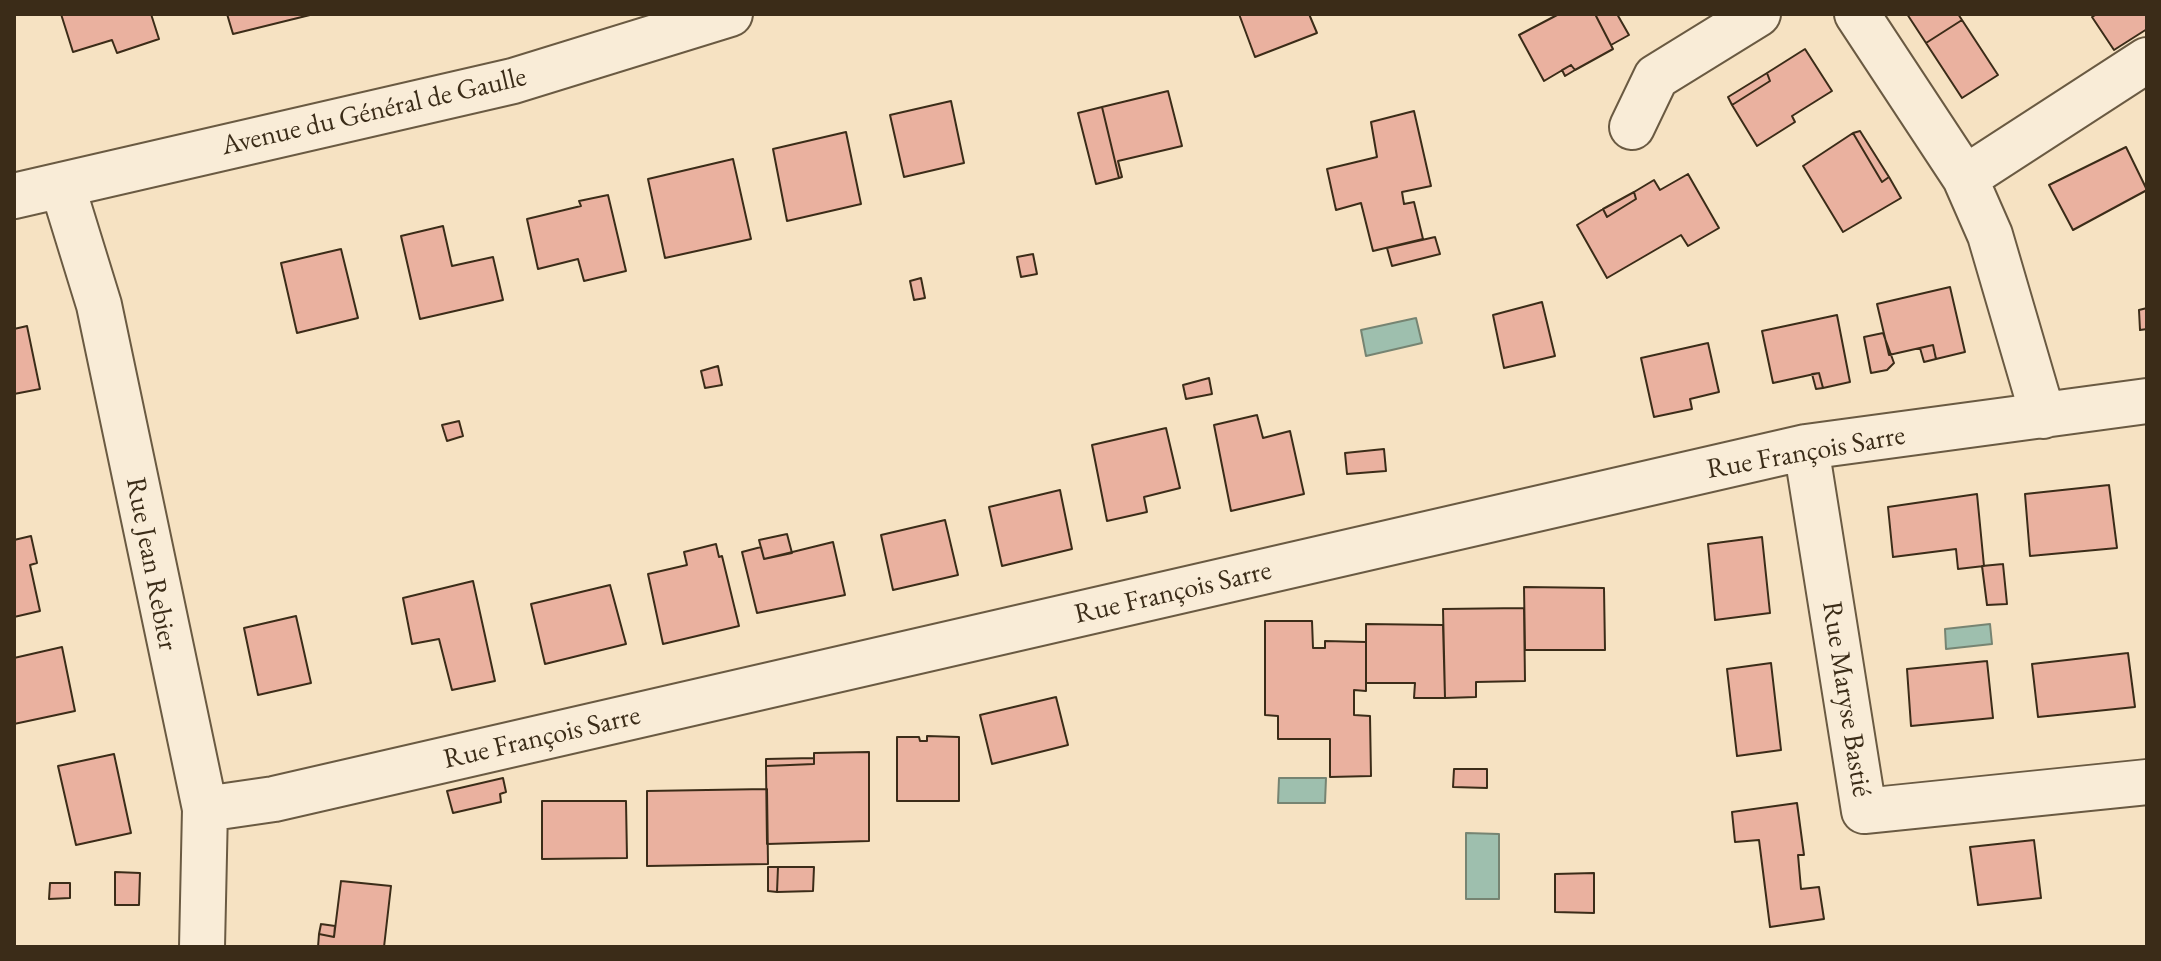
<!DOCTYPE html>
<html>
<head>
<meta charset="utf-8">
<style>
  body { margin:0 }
  #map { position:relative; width:2161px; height:961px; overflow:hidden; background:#f6e2c2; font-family:"EB Garamond",serif }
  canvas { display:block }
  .frame { position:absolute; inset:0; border:16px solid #3b2c18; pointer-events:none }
</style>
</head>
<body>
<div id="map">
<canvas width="2161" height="961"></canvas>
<div class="frame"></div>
</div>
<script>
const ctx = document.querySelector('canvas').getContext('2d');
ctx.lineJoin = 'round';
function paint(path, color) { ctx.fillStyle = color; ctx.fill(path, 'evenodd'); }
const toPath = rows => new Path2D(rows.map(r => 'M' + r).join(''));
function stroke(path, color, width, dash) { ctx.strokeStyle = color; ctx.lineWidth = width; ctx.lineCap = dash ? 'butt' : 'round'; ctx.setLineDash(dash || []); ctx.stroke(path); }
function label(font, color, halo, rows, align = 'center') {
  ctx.font = font + ' "EB Garamond",serif'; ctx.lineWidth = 6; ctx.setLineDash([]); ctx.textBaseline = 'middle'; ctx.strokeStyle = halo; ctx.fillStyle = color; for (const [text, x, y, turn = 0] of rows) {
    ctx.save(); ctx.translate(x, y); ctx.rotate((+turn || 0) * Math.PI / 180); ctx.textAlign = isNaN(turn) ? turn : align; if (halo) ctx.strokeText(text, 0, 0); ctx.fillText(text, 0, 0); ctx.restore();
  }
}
const water = toPath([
  [1416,318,1422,343,1366,356,1361,330,1416,318],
  [1990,624,1992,644,1946,649,1945,629,1990,624],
  [1279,778,1326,778,1325,803,1278,803,1279,778],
  [1466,833,1499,834,1499,899,1466,899,1466,833]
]);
const building = toPath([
  [61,14,151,14,159,39,117,53,112,40,73,52,61,14],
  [227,14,314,14,233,34,227,14],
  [1239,14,1309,14,1317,33,1255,57,1239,14],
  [1559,14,1595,14,1613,49,1575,70,1571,65,1544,81,1519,35,1559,14],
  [1595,14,1617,14,1629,35,1611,45,1595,14],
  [1907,14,1958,14,1962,20,1926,43,1907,14],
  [2097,14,2147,14,2147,29,2114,50,2092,17,2097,14],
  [1962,20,1998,75,1962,98,1926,43,1962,20],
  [1805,49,1832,91,1792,116,1795,122,1757,146,1732,105,1770,81,1767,73,1805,49],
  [1571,65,1575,70,1565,76,1562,70,1571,65],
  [1767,73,1770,81,1732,105,1728,97,1767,73],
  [1168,91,1182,146,1118,161,1122,177,1119,178,1102,107,1168,91],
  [951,101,964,163,904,177,890,115,951,101],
  [1102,107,1119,178,1096,184,1078,113,1102,107],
  [1414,111,1431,186,1402,192,1404,204,1414,202,1423,239,1373,251,1361,203,1336,210,1327,169,1377,157,1371,122,1414,111],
  [1860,131,1889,177,1882,182,1853,133,1860,131],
  [846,132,861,204,787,221,773,149,846,132],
  [1853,133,1882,182,1889,177,1901,198,1843,232,1803,166,1853,133],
  [2126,147,2147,190,2073,230,2049,185,2126,147],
  [733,159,751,239,665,258,648,179,733,159],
  [1688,174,1719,228,1688,246,1681,235,1607,278,1577,225,1603,209,1607,217,1636,199,1634,192,1654,180,1660,190,1688,174],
  [1634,192,1636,199,1607,217,1603,209,1634,192],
  [608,195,626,271,584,281,578,259,538,269,527,219,581,206,579,201,608,195],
  [443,226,452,266,493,257,503,300,420,319,401,236,443,226],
  [1435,237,1440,254,1392,266,1387,248,1435,237],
  [341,249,358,318,297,333,281,263,341,249],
  [1033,254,1037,274,1021,277,1017,257,1033,254],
  [921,278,925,298,914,300,910,281,921,278],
  [1950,287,1965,352,1936,359,1933,345,1889,355,1877,304,1950,287],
  [1542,302,1555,356,1504,368,1493,315,1542,302],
  [2147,308,2147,329,2140,330,2139,310,2147,308],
  [1837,315,1850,382,1823,388,1819,373,1773,383,1762,331,1837,315],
  [27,326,40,389,14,394,14,329,27,326],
  [1883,333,1894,363,1887,370,1871,373,1864,337,1883,333],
  [1708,343,1719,392,1690,399,1692,409,1654,417,1641,358,1708,343],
  [1933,345,1936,359,1924,362,1920,348,1933,345],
  [718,366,722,385,705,388,701,371,718,366],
  [1819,373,1823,388,1816,389,1812,374,1819,373],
  [1209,378,1212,394,1186,399,1183,385,1209,378],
  [1257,415,1263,438,1290,431,1304,494,1231,511,1214,425,1257,415],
  [459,421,463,436,447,441,442,425,459,421],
  [1166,428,1180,488,1144,497,1147,512,1107,521,1092,445,1166,428],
  [1384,449,1386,471,1347,474,1345,453,1384,449],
  [2109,485,2117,548,2030,556,2025,494,2109,485],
  [1060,490,1072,549,1002,566,989,507,1060,490],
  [1977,494,1984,566,1958,569,1956,549,1893,557,1888,507,1977,494],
  [945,520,958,575,893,590,881,535,945,520],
  [787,534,792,553,764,559,759,540,787,534],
  [31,536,37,563,30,565,40,611,14,617,14,540,31,536],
  [1762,537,1770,613,1715,620,1708,544,1762,537],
  [833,542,845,595,757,613,742,552,761,547,764,559,833,542],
  [716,544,719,557,722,556,739,626,663,644,648,574,687,565,684,552,716,544],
  [2003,564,2007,604,1987,605,1982,566,2003,564],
  [473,581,495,681,452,690,439,639,412,644,403,598,473,581],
  [610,585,626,644,545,664,531,604,610,585],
  [1524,587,1604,588,1605,650,1525,650,1524,587],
  [1524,608,1525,681,1476,682,1476,697,1445,698,1443,609,1524,608],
  [296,616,311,683,258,695,244,628,296,616],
  [1265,621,1312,621,1313,648,1325,648,1325,641,1366,642,1366,691,1354,690,1354,715,1370,716,1371,776,1330,777,1330,739,1278,739,1278,716,1265,715,1265,621],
  [1366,624,1443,625,1445,698,1414,698,1415,683,1366,683,1366,624],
  [62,647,75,711,14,724,14,658,62,647],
  [2128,653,2135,707,2038,717,2032,664,2128,653],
  [1987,661,1993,718,1911,726,1907,669,1987,661],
  [1771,663,1781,750,1737,756,1727,669,1771,663],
  [1056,697,1068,745,992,764,980,715,1056,697],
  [927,736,959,737,959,801,897,801,897,737,919,737,920,741,927,741,927,736],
  [869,752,869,841,767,844,766,766,814,764,814,753,869,752],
  [114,754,131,833,76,845,58,766,114,754],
  [814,758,814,764,766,766,766,759,814,758],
  [1454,769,1487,769,1487,788,1453,787,1454,769],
  [503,778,506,792,500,794,501,802,453,813,447,791,503,778],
  [767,789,768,864,647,866,647,791,767,789],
  [542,801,626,801,627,858,542,859,542,801],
  [1797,803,1804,855,1798,855,1801,889,1819,887,1824,919,1770,927,1759,840,1735,842,1732,812,1797,803],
  [2034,840,2041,898,1978,905,1970,847,2034,840],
  [768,867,778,867,777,892,768,891,768,867],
  [778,867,814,867,813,891,777,892,778,867],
  [115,872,140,873,139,905,115,905,115,872],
  [1594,873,1594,913,1555,912,1555,874,1594,873],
  [341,881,391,886,384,947,318,947,319,934,334,937,341,881],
  [50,883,70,883,70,898,49,899,50,883],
  [321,924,335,926,334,937,319,934,321,924]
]);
const minor = toPath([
  [1857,14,1965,178,1990,235,2043,416],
  [1632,127,1656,77,1758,14],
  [1965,178,2147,60],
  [62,185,99,305,205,809,202,947],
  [14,196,513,81,730,14],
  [1806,447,1864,811,2147,782],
  [205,809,274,799,1806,447,2147,401]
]);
const streetNames = [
  ["Avenue du Général de Gaulle",374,112,-13],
  ["Rue François Sarre",1806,453,-10],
  ["Rue Jean Rebier",151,564,79],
  ["Rue François Sarre",1173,593,-13],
  ["Rue Maryse Bastié",1846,699,81],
  ["Rue François Sarre",542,738,-13]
];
paint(water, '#9ebfae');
stroke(water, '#768472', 2);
paint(building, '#eab19f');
stroke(building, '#3b2c18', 2);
stroke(minor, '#6a5a42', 48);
stroke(minor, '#f9ecd7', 44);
label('28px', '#3b2c18', '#f9ecd7', streetNames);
</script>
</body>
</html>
